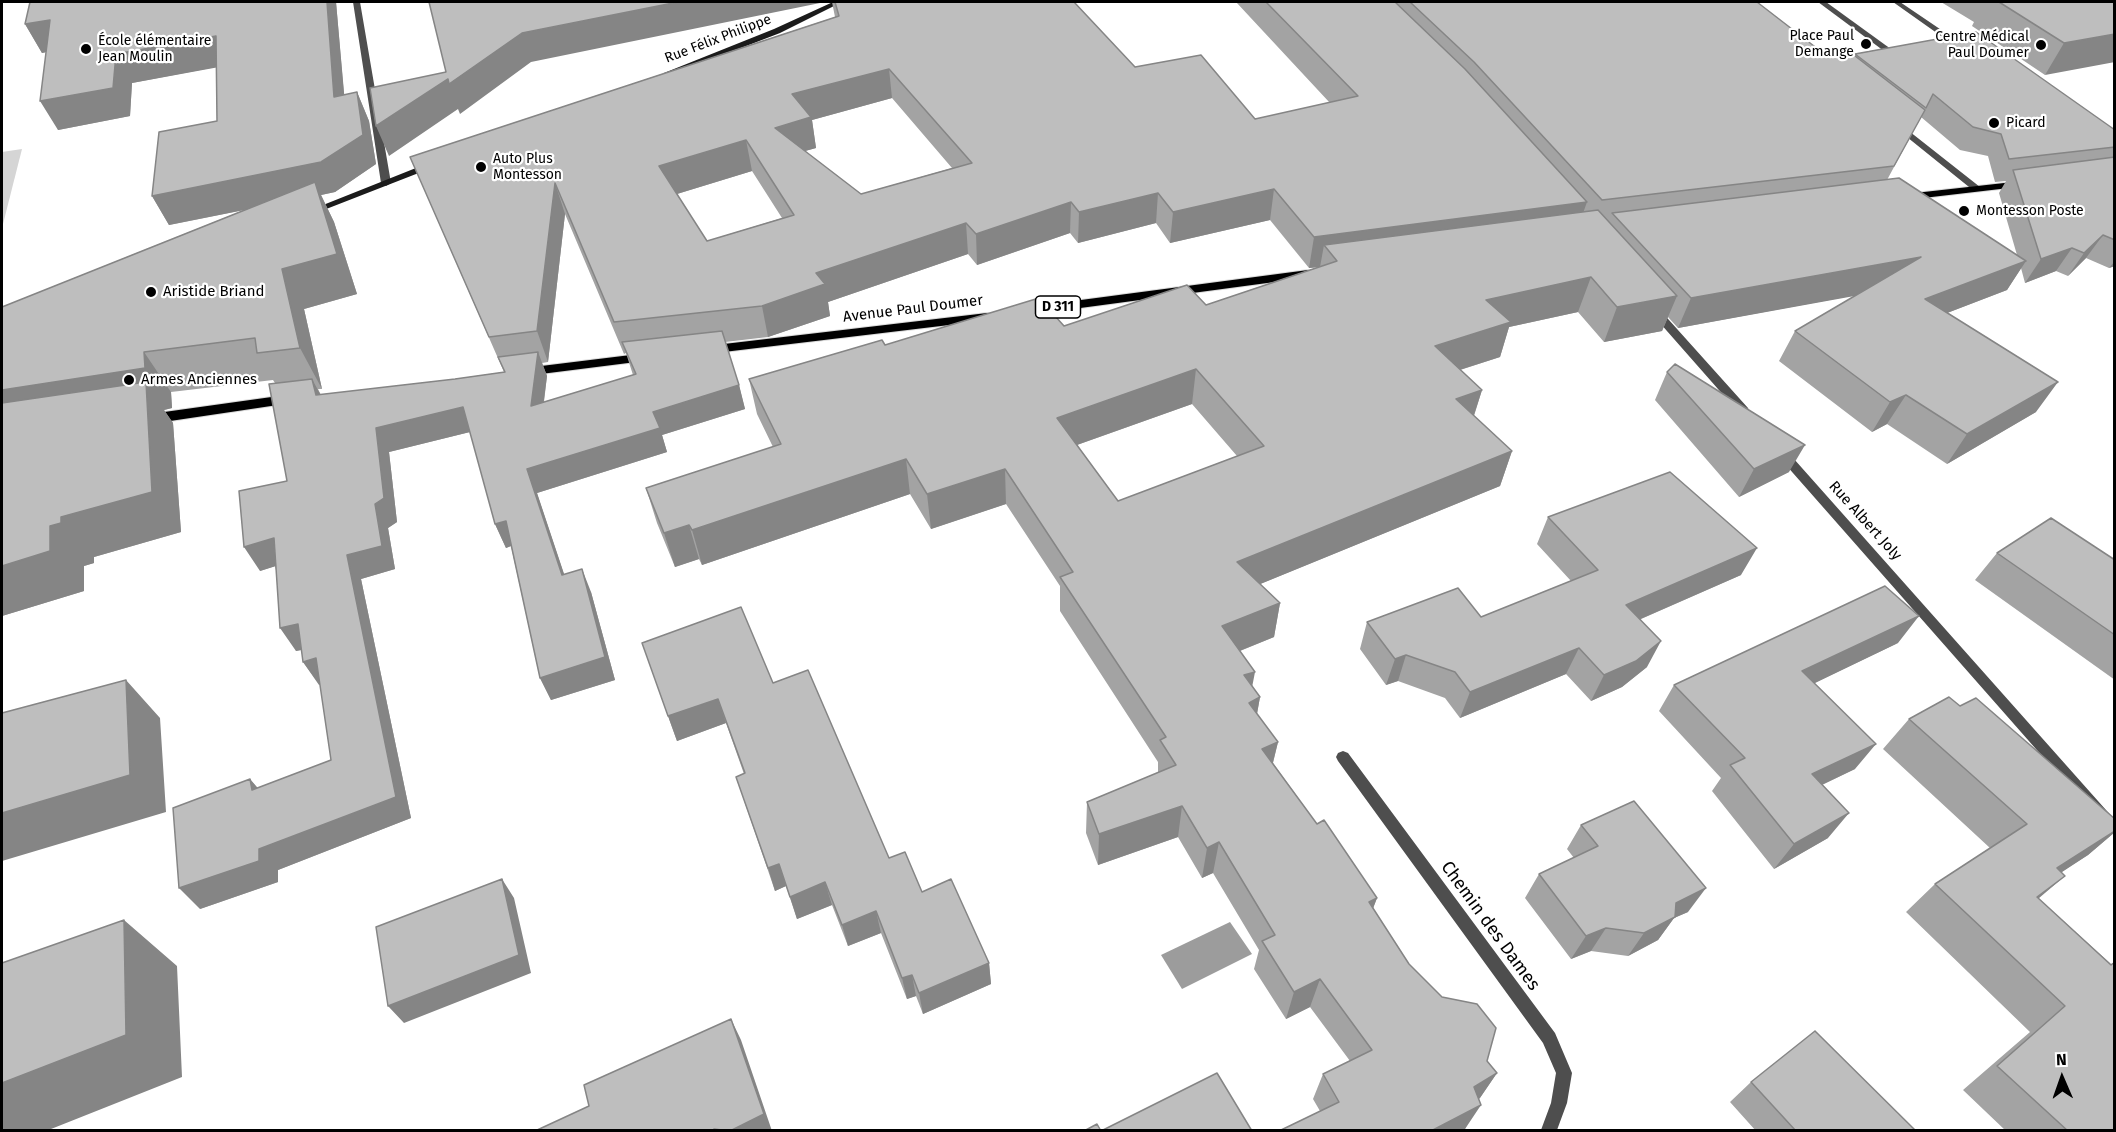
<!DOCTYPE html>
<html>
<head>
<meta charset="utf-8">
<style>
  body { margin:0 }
  #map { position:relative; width:2116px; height:1132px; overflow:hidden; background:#fff; font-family:"Fira Sans",sans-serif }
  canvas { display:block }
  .frame { position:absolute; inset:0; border:3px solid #000; pointer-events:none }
  .north { position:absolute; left:2032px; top:1048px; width:60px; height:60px; -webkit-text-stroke:4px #fff; paint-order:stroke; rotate:358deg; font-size:16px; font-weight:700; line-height:24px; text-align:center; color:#000 }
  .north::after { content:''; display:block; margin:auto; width:21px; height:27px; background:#000; clip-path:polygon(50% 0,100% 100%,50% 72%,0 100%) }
</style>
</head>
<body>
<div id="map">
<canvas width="2116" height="1132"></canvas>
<div class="frame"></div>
<div class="north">N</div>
</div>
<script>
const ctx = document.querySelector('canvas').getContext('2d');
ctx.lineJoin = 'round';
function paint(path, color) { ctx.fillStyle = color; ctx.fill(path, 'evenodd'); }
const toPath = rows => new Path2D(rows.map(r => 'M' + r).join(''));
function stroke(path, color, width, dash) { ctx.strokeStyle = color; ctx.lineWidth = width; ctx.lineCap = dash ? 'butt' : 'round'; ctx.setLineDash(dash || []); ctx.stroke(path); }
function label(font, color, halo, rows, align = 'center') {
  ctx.font = font + ' "Fira Sans",sans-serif'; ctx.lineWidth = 4.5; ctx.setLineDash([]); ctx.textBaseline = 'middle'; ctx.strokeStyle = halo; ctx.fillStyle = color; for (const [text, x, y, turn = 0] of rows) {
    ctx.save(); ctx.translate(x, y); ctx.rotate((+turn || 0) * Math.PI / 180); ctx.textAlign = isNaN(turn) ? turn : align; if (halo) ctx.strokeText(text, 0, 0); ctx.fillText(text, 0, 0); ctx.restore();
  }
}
const green = toPath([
  [22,149,2,228,2,152]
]);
const water = toPath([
  [1230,922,1252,954,1182,989,1161,955]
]);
const lane = toPath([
  [1818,2,1826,2,1895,52,1888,54,1818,2]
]);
const street = toPath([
  [353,2,360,2,391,183,386,186,381,183,353,2],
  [1893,2,1900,2,1965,46,1958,48,1893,2],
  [1900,124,1980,187,1980,191,1974,191,1897,129,1896,127,1900,124],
  [1656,309,1660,310,1748,408,1749,411,1748,414,1740,414,1652,314,1652,310,1656,309],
  [1782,449,1786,450,2114,819,2114,834,2109,832,1778,456,1776,453,1782,449],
  [1343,751,1348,753,1555,1033,1572,1073,1567,1103,1557,1130,1541,1130,1551,1103,1556,1073,1543,1043,1338,761,1336,757,1338,753,1343,751]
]);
const secondary = toPath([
  [833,2,842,2,780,33,671,75,664,73,774,29,833,2],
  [431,162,434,163,434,167,316,213,313,214,308,211,431,162]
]);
const primary = toPath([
  [2022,181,2028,184,2026,186,1906,200,1900,197,1906,194,2022,181],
  [1308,270,1314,274,1312,277,1028,315,1022,311,1028,307,1308,270],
  [987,313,991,314,991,320,707,354,701,350,707,346,987,313],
  [647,353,652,354,653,357,652,360,525,376,518,372,525,368,647,353],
  [293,394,300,399,298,402,150,424,143,419,150,414,293,394]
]);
const wall = toPath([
  [30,2,336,2,344,95,357,92,369,121,376,164,335,192,321,195,334,222,357,294,304,309,322,389,318,389,321,395,455,379,504,372,410,157,835,17,832,2,1074,2,1135,67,1255,119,1330,103,1236,2,1757,2,1823,53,1854,55,1855,54,2115,130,2115,266,2109,268,2086,258,2068,276,2056,271,2025,283,2021,268,2007,290,1947,313,2036,412,1947,464,1887,424,1872,432,1779,361,1795,331,1856,295,1678,328,1668,317,1662,331,1604,342,1578,312,1509,327,1500,357,1460,370,1482,390,1474,416,1512,451,1500,486,1260,584,1280,603,1274,637,1240,651,1252,686,1260,697,1257,714,1278,742,1273,763,1317,824,1377,898,1373,908,1409,964,1497,1073,1479,1099,1465,1129,1462,1131,1279,1131,1320,1111,1313,1099,1323,1074,1350,1061,1310,1007,1286,1019,1254,969,1259,950,1213,873,1202,878,1178,837,1098,865,1086,833,1087,802,1158,773,1158,762,1060,611,1060,586,1006,504,931,529,910,494,702,565,699,559,675,567,657,523,646,488,773,447,757,414,749,379,885,345,1064,326,1206,305,1318,267,1309,268,1270,220,1170,243,1156,223,1078,243,1070,233,977,265,968,254,828,302,830,316,768,337,725,342,739,385,745,409,662,435,667,452,537,493,564,574,591,592,615,680,551,700,540,678,511,546,506,548,495,524,470,432,389,452,397,522,388,528,395,569,361,579,411,818,278,870,278,882,200,909,250,779,257,788,331,760,320,685,303,662,302,650,296,651,275,566,260,571,287,481,275,383,273,380,171,392,172,408,164,410,173,423,181,532,94,557,94,563,84,566,84,591,2,616,2,307,244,210,169,225,152,196,217,121,216,67,132,83,130,116,58,130,46,52,42,53,25,24],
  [892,98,952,168,861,194,805,151,816,148,812,120],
  [1921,117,1960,150,1988,156,1995,182,2006,181,1999,193,2017,255,1887,180],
  [752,171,782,218,707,241,677,194],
  [565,214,624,354,626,353,633,375,544,402,547,376,542,363,548,362],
  [1192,404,1237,456,1118,501,1077,445],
  [1941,2,2115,2,2045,75,1972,26,1974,22],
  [1667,372,1789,472,1739,497,1655,400],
  [1548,517,1741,575,1641,619,1647,667,1622,687,1591,701,1566,674,1460,718,1445,698,1398,681,1386,685,1360,649,1367,622,1481,617,1571,581,1537,544],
  [1997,553,2115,560,2115,680,1975,580],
  [1898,643,1814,683,1855,769,1822,785,1828,838,1774,869,1712,791,1721,778,1659,711,1674,685],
  [773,683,889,858,989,963,991,984,923,1014,916,996,907,999,881,933,848,946,832,905,797,919,786,886,775,891,736,777,744,774,726,723,677,741,668,716],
  [1960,706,2115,819,2115,832,2088,855,2061,872,2038,898,2111,964,2115,962,2115,1131,2006,1131,1963,1090,2030,1032,1906,912,1935,884,1990,848,1883,749,1909,719],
  [1581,825,1688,912,1674,918,1658,940,1628,956,1591,951,1571,959,1525,898,1539,874,1574,858,1567,849],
  [1751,1082,1916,1131,1756,1131,1730,1102]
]);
const shadedWall = toPath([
  [327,2,336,2,347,126,334,97],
  [678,2,825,2,531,62,460,114,458,109,389,156,376,126,448,79,522,33],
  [50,20,67,48,42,53,25,24],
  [2115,34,2115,62,2045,75,2064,43],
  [216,36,230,65,132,83,130,116,58,130,40,101,116,54],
  [889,69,892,98,812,120,816,148,780,158,775,128,792,94],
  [357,92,369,121,376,164,335,192,321,195,334,222,357,294,304,309,322,389,300,348,282,269,319,195,169,225,152,196],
  [746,140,752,171,667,197,659,166],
  [555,183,565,214,548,362,537,331],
  [1274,189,1270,220,1170,243,1173,212],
  [1158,193,1156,223,1078,243,1079,212],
  [1071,202,1070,233,977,265,976,234],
  [1587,202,1576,233,1337,261,1324,245,1320,267,1309,268,1314,237],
  [966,223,968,254,828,302,830,316,768,337,762,306,816,273],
  [2103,235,2086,258,2068,276,2084,253],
  [2072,248,2056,271,2025,283,2041,259],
  [1921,257,1904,287,1678,328,1691,298],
  [2026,261,2007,290,1908,328,1925,299],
  [2115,261,2115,266,2109,268],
  [1591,277,1578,312,1509,327,1500,357,1425,381,1435,346,1486,300],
  [1677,296,1662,331,1604,342,1617,307],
  [144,352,171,392,172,408,164,410,173,423,181,532,94,557,94,563,84,566,84,591,2,616,2,390],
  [538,352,547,376,540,430,531,406],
  [1196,369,1192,404,1057,452,1057,418],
  [312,379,325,403,316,395],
  [2058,382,2036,412,1947,464,1967,434],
  [739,385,745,409,662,435,667,452,537,493,572,598,562,575,527,469,653,412],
  [1482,390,1471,424,1456,399],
  [1906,395,1887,424,1872,432,1890,402],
  [463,407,474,431,389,452,397,522,388,528,395,569,361,579,411,818,278,870,278,882,200,909,179,888,259,849,396,797,347,555,375,504,376,428],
  [1805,445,1789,472,1739,497,1754,469],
  [1512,451,1500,486,1231,596,1237,562],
  [906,459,910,494,702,565,692,530],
  [1005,469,1006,504,931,529,927,494],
  [506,521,516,544,506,548,495,524],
  [689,525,699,559,675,567,664,533],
  [274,538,289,562,260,571,244,547],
  [1757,548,1741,575,1613,631,1626,605],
  [582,569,591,592,615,680,551,700,540,678],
  [1280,603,1274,637,1217,660,1222,626],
  [1919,616,1898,643,1784,698,1802,671],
  [298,624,314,647,296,651,280,628],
  [1661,641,1647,667,1622,687,1591,701,1604,675],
  [1579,648,1566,674,1460,718,1470,692],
  [1406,655,1398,681,1386,685,1395,659],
  [316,658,332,681,319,685,303,662],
  [1255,672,1249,703,1260,697,1254,730,1244,675],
  [126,680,160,718,166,812,2,861,2,813],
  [718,699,726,723,677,741,668,716],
  [1278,742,1270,774,1262,749],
  [1876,744,1855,769,1792,799,1812,774],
  [250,779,269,801,252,790],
  [1182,806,1178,837,1098,865,1099,834],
  [1849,813,1828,838,1774,869,1794,844],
  [2115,831,2115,832,2088,855,2024,897,2057,868],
  [1219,842,1213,873,1202,878,1207,848],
  [779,864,786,886,775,891,768,868],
  [2065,876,2032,904,2037,897],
  [502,879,514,898,531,973,404,1023,388,1006],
  [825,882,832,905,797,919,790,897],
  [1706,888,1688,912,1674,918,1658,940,1628,956,1644,933,1676,903],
  [1377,898,1366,927,1369,902],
  [876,911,881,933,848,946,842,925],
  [124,920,177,966,182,1077,46,1131,2,1131,2,1083],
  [1606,928,1591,951,1571,959,1586,936],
  [989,963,991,984,923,1014,919,993],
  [912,975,916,996,907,999,902,978],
  [1320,979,1310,1007,1286,1019,1294,992],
  [731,1019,741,1040,772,1131,730,1131],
  [1497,1073,1480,1098,1458,1112,1474,1087],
  [1481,1105,1465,1129,1462,1131,1431,1131]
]);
const building = toPath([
  [30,2,327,2,334,97,357,92,363,135,321,162,152,196,159,132,217,121,216,36,116,54,113,88,40,101,50,20,25,24,30,2],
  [429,2,678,2,522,33,449,84,448,79,376,126,370,88,446,72,429,2],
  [835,2,1074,2,1135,67,1201,55,1255,119,1358,96,1266,2,1395,2,1465,69,1587,202,1314,237,1274,189,1173,212,1158,193,1079,212,1071,202,976,234,966,223,816,273,825,284,762,306,614,322,555,183,537,331,489,337,410,157,839,16,835,2],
  [889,69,972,163,861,194,775,128,811,117,792,94,889,69],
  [746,140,794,215,707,241,659,166,746,140],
  [1410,2,1757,2,1823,53,1846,49,1925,110,1894,166,1602,200,1474,62,1410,2],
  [1999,2,2115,2,2115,34,2064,43,1999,2],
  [1976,32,2115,130,2115,147,2009,159,2001,134,1973,127,1933,94,1926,108,1855,54,1976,32],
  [2115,157,2115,240,2103,235,2084,253,2072,248,2041,259,2013,170,2115,157],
  [1899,178,2026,261,1925,299,2058,382,1967,434,1906,395,1890,402,1795,331,1921,257,1691,298,1612,213,1899,178],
  [315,182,337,254,282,269,300,348,257,353,255,338,144,352,145,368,2,390,2,307,315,182],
  [1598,210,1677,296,1617,307,1591,277,1486,300,1511,322,1435,346,1482,390,1456,399,1512,451,1237,562,1280,603,1222,626,1255,672,1244,675,1260,697,1249,703,1278,742,1262,749,1317,824,1324,820,1377,898,1369,902,1409,964,1442,997,1477,1004,1496,1028,1487,1061,1497,1073,1474,1087,1481,1105,1431,1131,1279,1131,1339,1102,1323,1074,1372,1050,1320,979,1294,992,1262,941,1275,935,1219,842,1207,848,1182,806,1099,834,1087,802,1176,765,1160,740,1166,737,1060,577,1073,572,1005,469,927,494,906,459,692,530,689,525,664,533,646,488,781,444,749,379,882,340,885,345,1039,298,1064,326,1187,285,1206,305,1337,261,1324,245,1598,210],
  [1196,369,1264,446,1118,501,1057,418,1196,369],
  [722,331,739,385,653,412,660,428,527,469,562,575,582,569,605,657,540,678,506,521,495,524,463,407,376,428,384,498,375,504,382,546,347,555,396,797,259,849,259,861,179,888,173,808,250,779,252,790,331,760,316,658,303,662,298,624,280,628,274,538,244,547,239,491,287,481,269,384,312,379,316,395,455,379,505,372,498,357,538,352,531,406,636,374,622,342,722,331],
  [1675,364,1805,445,1754,469,1667,372,1675,364],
  [146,382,152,492,61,517,61,523,50,526,50,551,2,566,2,403,146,382],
  [1670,472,1757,548,1626,605,1661,641,1636,661,1604,675,1579,648,1470,692,1455,672,1406,655,1395,659,1367,622,1458,588,1481,617,1598,570,1548,517,1670,472],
  [2051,518,2115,560,2115,635,1997,553,2051,518],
  [1885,586,1919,616,1802,671,1876,744,1812,774,1849,813,1794,844,1730,765,1745,758,1674,685,1885,586],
  [741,607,773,683,808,670,889,858,905,852,922,892,951,879,989,963,919,993,912,975,902,978,876,911,842,925,825,882,790,897,779,864,768,868,736,777,745,773,718,699,668,716,642,643,741,607],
  [126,680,130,775,2,813,2,713,126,680],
  [1949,697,1960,706,1976,698,2115,819,2115,831,2057,868,2065,876,2037,897,2111,965,2115,962,2115,1131,2068,1131,1997,1066,2065,1006,1935,884,2027,824,1909,719,1949,697],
  [1634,801,1706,888,1676,903,1675,917,1644,933,1606,928,1586,936,1539,874,1598,846,1581,825,1634,801],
  [502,879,519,955,388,1006,376,927,502,879],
  [124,920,126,1035,2,1083,2,963,124,920],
  [731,1019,764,1114,730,1131,714,1129,711,1131,535,1131,589,1106,584,1085,731,1019],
  [1815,1031,1916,1131,1796,1131,1751,1082,1815,1031],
  [1217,1073,1252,1131,1101,1131,1217,1073],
  [1097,1124,1101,1131,1084,1131,1097,1124]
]);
const markers = [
  [1866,44,6,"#000"],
  [2041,45,6,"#000"],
  [86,49,6,"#000"],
  [1994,123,6,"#000"],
  [481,167,6,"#000"],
  [1964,211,6,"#000"],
  [151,292,6,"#000"],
  [129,380,6,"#000"]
];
const farPoinames = [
  ["Place Paul",1854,36,"right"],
  ["Demange",1854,52,"right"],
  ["Centre Médical",2029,37,"right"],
  ["Paul Doumer",2029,53,"right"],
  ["École élémentaire",98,41],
  ["Jean Moulin",98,57],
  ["Picard",2006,123],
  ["Auto Plus",493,159],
  ["Montesson",493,175],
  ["Montesson Poste",1976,211]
];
const farStreetnames = [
  ["Rue Félix Philippe",718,39,-21]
];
const shields = [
  [1058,307,45]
];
const shieldNames = [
  ["D 311",1058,307]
];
const poiNames = [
  ["Aristide Briand",163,292],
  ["Armes Anciennes",141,380]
];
const streetNames = [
  ["Avenue Paul Doumer",913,309,-7],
  ["Rue Albert Joly",1865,521,48]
];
const nearStreetnames = [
  ["Chemin des Dames",1490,926,54]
];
paint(green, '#d5d5d5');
paint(water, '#9c9c9c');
stroke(primary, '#dbdbdb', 2);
paint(lane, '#4e4e4e');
paint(street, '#4e4e4e');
paint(secondary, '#1b1b1b');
paint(primary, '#000');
paint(wall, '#a3a3a3');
paint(shadedWall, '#858585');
paint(building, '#bebebe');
stroke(building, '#858585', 1.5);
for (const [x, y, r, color] of markers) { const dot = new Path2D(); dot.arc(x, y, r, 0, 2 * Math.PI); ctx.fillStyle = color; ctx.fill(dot); stroke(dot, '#fff', 2); }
label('14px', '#000', '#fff', farPoinames, 'left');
label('14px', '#000', '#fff', farStreetnames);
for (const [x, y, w] of shields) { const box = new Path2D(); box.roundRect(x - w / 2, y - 11, w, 22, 4.5); ctx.fillStyle = '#fff'; ctx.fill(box); stroke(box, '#000', 1.5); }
label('bold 14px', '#000', null, shieldNames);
label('15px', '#000', '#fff', poiNames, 'left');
label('15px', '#000', '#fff', streetNames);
label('18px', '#000', '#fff', nearStreetnames);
</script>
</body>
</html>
